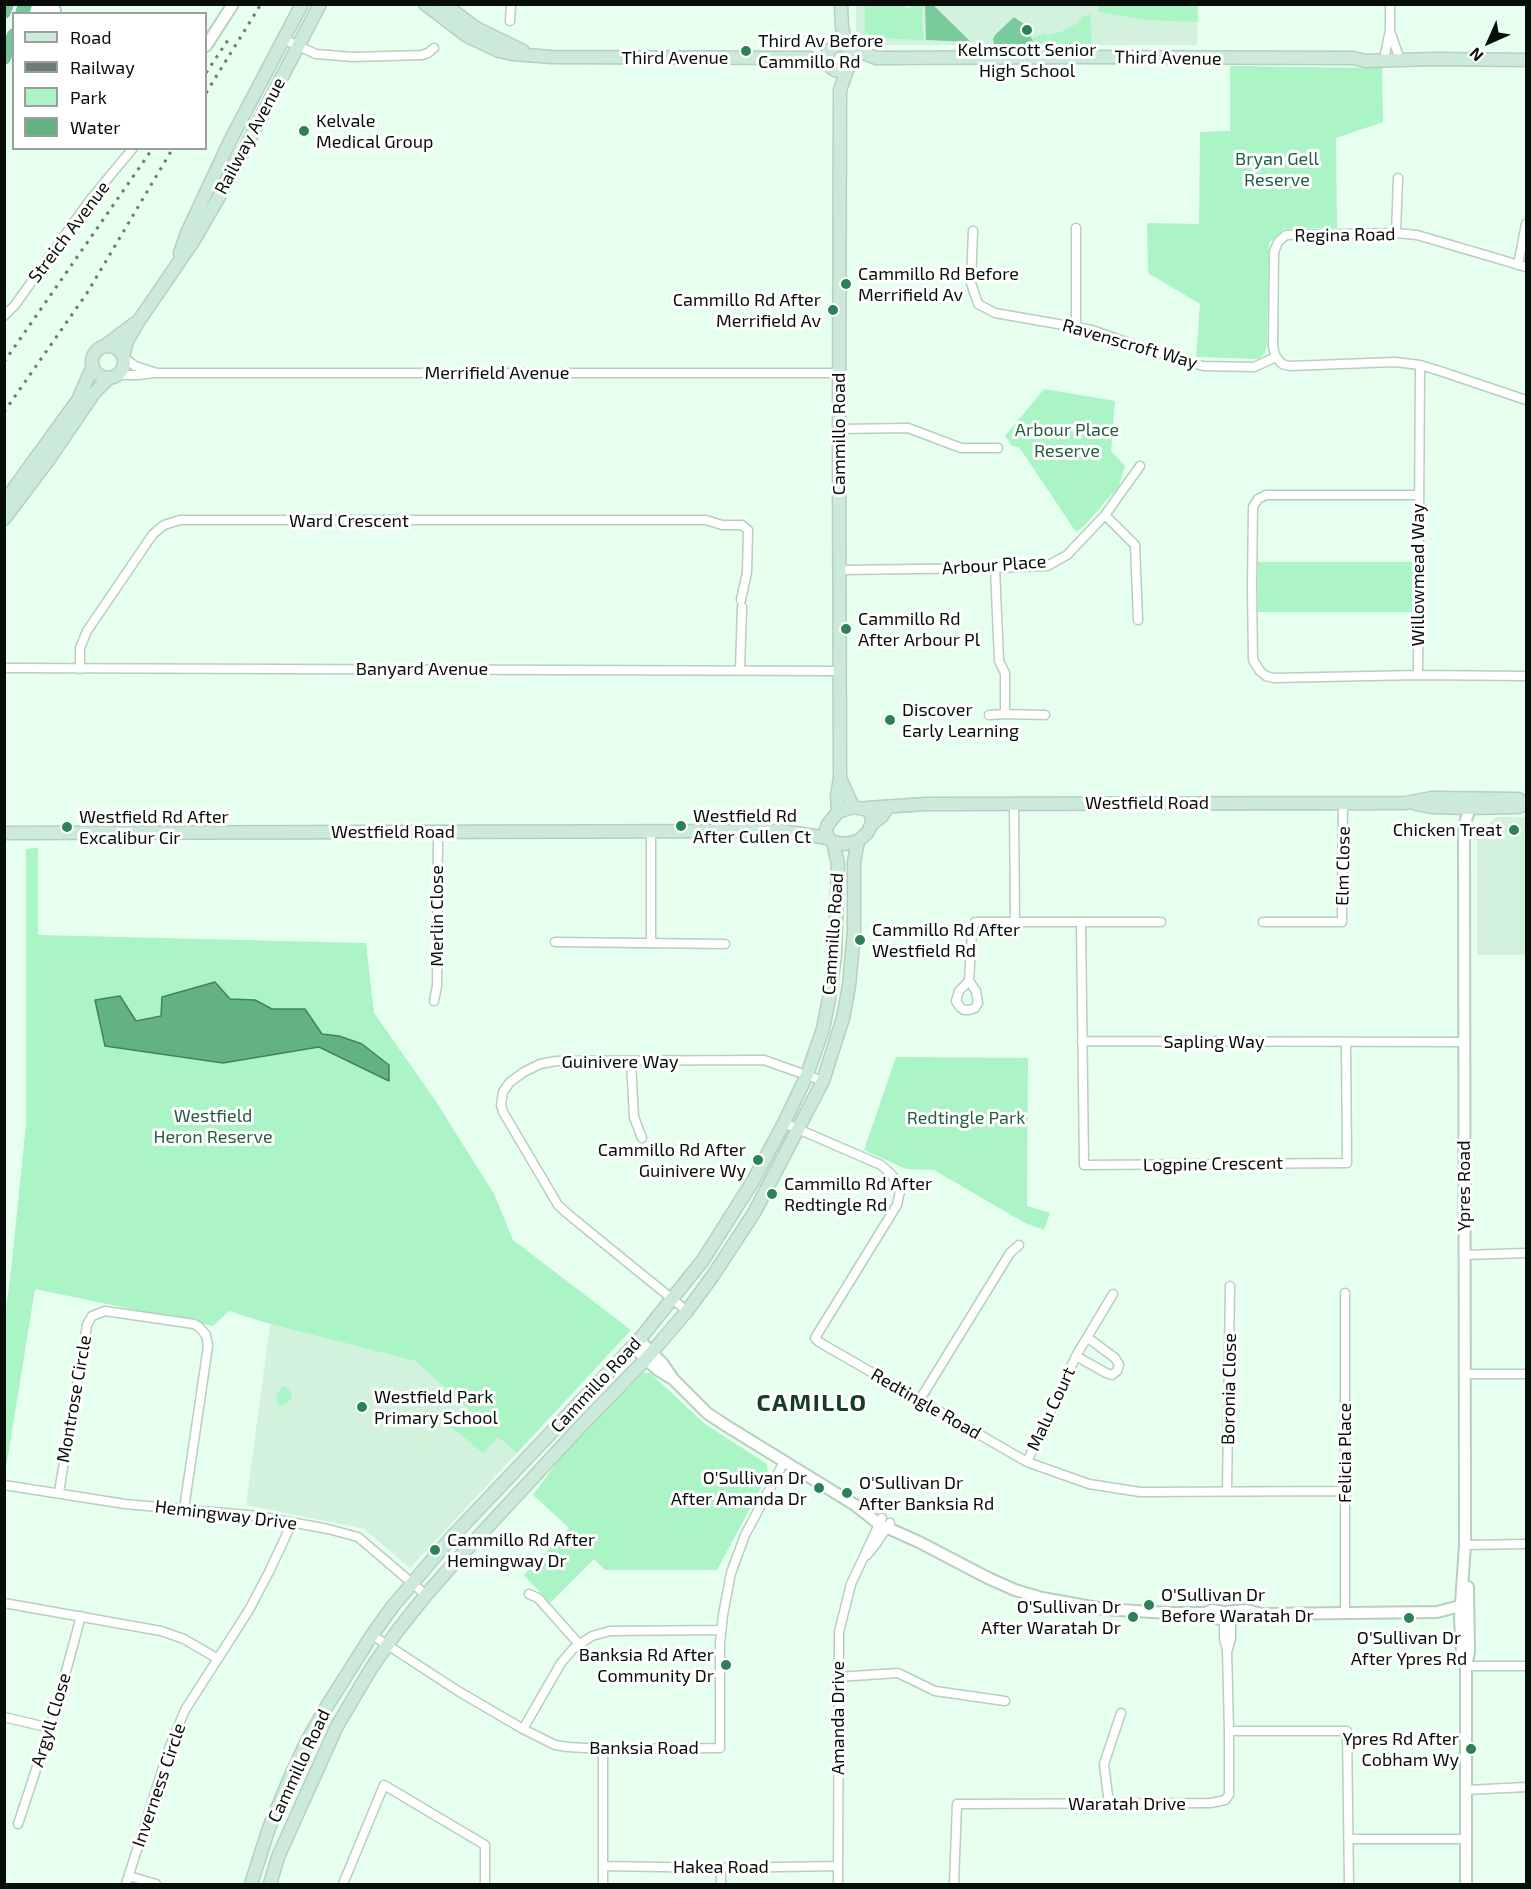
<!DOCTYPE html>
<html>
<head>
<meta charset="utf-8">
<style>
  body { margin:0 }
  #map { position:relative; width:1531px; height:1889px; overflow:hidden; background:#e6ffef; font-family:"Exo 2",sans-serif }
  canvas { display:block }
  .frame { position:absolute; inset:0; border:6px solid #070e09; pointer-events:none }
  .legend { position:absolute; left:12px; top:12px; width:195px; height:138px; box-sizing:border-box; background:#fff; border:2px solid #9c9f9d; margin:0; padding:8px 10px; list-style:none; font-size:18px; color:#070e09 }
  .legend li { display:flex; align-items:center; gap:12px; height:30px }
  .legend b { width:30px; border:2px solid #9c9f9d }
  .north { position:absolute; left:1459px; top:12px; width:60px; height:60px; -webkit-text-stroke:4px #fff; paint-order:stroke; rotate:225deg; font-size:16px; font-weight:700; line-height:24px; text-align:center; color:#070e09 }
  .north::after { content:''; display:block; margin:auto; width:21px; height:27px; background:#070e09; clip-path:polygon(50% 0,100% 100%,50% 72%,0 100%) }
</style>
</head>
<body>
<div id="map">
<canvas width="1531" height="1889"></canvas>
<div class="frame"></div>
<ul class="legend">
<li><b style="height:8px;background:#cbead9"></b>Road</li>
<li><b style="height:8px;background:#6d7c72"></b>Railway</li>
<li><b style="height:16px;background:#aaf4c6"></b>Park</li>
<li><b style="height:16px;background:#62b283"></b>Water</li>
</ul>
<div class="north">N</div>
</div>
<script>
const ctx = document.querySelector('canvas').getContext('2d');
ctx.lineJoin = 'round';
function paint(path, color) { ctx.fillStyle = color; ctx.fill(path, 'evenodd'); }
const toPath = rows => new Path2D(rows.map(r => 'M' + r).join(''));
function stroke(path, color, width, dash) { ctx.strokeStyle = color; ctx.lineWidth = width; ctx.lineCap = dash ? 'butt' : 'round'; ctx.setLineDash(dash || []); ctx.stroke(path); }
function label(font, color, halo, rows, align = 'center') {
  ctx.font = font + ' "Exo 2",sans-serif'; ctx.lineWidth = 6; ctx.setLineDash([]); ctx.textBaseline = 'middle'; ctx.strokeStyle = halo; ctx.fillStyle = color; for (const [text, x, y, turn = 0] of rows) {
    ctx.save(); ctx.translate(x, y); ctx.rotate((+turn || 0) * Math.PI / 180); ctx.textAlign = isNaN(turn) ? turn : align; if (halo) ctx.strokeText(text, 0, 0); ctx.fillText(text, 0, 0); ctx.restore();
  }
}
const built = toPath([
  [856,5,1198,5,1197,45,864,45,856,37],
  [1496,817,1526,817,1526,955,1477,955,1477,836],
  [270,1324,415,1361,517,1453,410,1568,364,1529,246,1505]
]);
const green = toPath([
  [1118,4,1198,5,1198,22,1148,20,1098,12,1098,5],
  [865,5,902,5,908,9,915,5,922,5,923,40,873,38,865,31],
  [1090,14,1092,45,1034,45,1032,38,1046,33,1047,35,1061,32,1079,22,1078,20,1081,19,1081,17],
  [1230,66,1382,68,1383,122,1336,138,1337,228,1284,229,1269,243,1267,342,1265,353,1259,359,1196,357,1200,304,1148,273,1147,223,1199,224,1200,132,1230,131],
  [1044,389,1115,401,1111,451,1125,466,1119,486,1086,524,1076,532,1019,447,1012,446,1005,436],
  [1258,562,1413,562,1413,612,1258,612],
  [38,848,38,935,366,943,374,1013,435,1100,494,1194,513,1240,631,1330,517,1453,498,1437,483,1453,449,1425,464,1408,485,1424,415,1361,270,1324,229,1311,213,1326,35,1289,5,1474,5,1314,10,1280,26,1125,26,849],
  [896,1057,1028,1058,1027,1206,1050,1213,1044,1230,1025,1223,934,1170,906,1169,864,1150],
  [643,1373,650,1373,705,1424,767,1464,768,1475,717,1570,605,1570,594,1559,550,1603,524,1575,569,1528,533,1495,565,1452],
  [285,1386,291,1392,292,1398,286,1404,279,1406,276,1396,282,1387]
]);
const forest = toPath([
  [925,5,933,5,971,42,926,40],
  [1014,17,1027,26,1034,45,994,44,993,39,995,35]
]);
const water = toPath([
  [215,982,230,999,255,1000,272,1009,305,1009,322,1034,339,1036,362,1044,389,1065,389,1081,319,1047,223,1063,105,1046,95,1000,120,996,136,1021,161,1016,162,997,215,982]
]);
const minor = toPath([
  [510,21,511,4],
  [1390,31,1398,54,1398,61],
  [283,39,316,54,353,57,422,55,428,53,434,48],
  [1386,61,1385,54,1390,30,1390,4],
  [973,231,971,283,978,304,995,313,1092,330,1140,347,1203,366,1254,367,1276,357,1282,364,1290,366,1395,362,1420,365,1440,371,1526,400],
  [1396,233,1398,178],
  [1518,265,1526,224],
  [4,316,15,305,90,200,133,148],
  [1076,326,1076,228],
  [123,357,135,366,154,372],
  [1276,357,1273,347,1274,252,1278,242,1286,235,1396,233,1417,235,1526,267],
  [1420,365,1418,675,1526,676],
  [117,375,139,375,154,373,839,373],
  [839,429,908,428,961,448,998,448],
  [1105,515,1135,545,1138,620],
  [995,568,999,661,1005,673,1005,714,1045,715],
  [840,570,995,568,1047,566,1067,555,1105,515,1140,466],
  [4,668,839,671],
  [80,669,80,648,87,631,153,534,164,525,180,520,706,520,722,525,742,525,748,530,747,572,741,600],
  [740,670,742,607],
  [1418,675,1274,678,1266,676,1260,671,1253,660,1252,587,1253,507,1258,499,1266,495,1419,495],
  [989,715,1005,714],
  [1014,804,1015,922],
  [1263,922,1342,922,1343,803],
  [1081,923,1084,1165,1347,1163,1346,1043],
  [555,942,725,944],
  [651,943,651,831],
  [969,981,959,991,956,1001,960,1007,964,1010,969,1010,975,1008,978,1003,976,991,969,981,972,933,975,922,1161,922],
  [434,1001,437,986,438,831],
  [1082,1041,1464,1042],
  [631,1062,634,1117,642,1138],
  [784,1123,881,1165,892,1175,900,1191,897,1205,815,1338,819,1342,1027,1462,1089,1484,1140,1492,1345,1491],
  [1464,1255,1526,1253],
  [1345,1293,1345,1613],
  [687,1311,569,1215,558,1205,503,1112,501,1105,503,1092,510,1082,524,1072,540,1064,556,1061,764,1060,823,1081],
  [1076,1356,1106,1373,1112,1375,1117,1371,1119,1365,1115,1358,1088,1338],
  [1465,1374,1526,1374],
  [919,1401,1010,1253,1019,1245],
  [1027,1462,1076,1356,1113,1294],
  [4,1485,125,1504,258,1516,328,1529,358,1537,426,1595],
  [1227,1491,1230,1286],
  [59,1492,87,1325,92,1316,105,1311,194,1324,199,1327,206,1335,208,1346,184,1509],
  [1465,1545,1526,1544],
  [867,1555,876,1544,890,1523],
  [529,1594,538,1598,579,1644],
  [4,1603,161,1631,184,1639,218,1659],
  [372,1635,458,1691,523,1729,555,1745,568,1747,603,1749,720,1748,720,1643,723,1615,731,1573,745,1535,784,1462],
  [1228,1649,1231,1638,1231,1614],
  [1466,1666,1526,1666],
  [838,1677,898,1673,935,1691,1005,1701],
  [4,1717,50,1728],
  [523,1729,561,1663,573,1649,592,1636,610,1631,721,1630],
  [1229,1731,1347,1731,1349,1884],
  [1466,1790,1526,1787],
  [1109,1804,1104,1764,1121,1713],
  [18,1824,55,1712,81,1616],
  [1348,1839,1466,1839],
  [603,1866,721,1868,838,1866],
  [129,1876,156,1884],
  [126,1884,170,1746,185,1710,249,1610,269,1572,292,1523],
  [343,1884,384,1785,485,1845,485,1884],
  [603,1884,603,1749],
  [721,1884,721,1868],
  [838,1884,839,1632,851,1584,882,1518],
  [954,1884,957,1804,1211,1803,1225,1800,1229,1795,1229,1731,1227,1649,1224,1639,1224,1614]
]);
const tertiary = toPath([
  [22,14,34,8,47,11,55,10],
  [206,46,233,4],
  [639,1340,663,1364,673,1379,707,1413,725,1425,855,1505,879,1524,919,1542,988,1578,1015,1590,1042,1598,1103,1609,1169,1613,1205,1613,1212,1610,1224,1612,1246,1610,1262,1614],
  [633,1347,658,1370,671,1378],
  [1205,1613,1212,1617,1223,1620,1262,1614,1437,1612,1460,1606,1466,1607],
  [1466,1666,1462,1653,1460,1618,1465,1545,1464,826,1470,808,1470,802],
  [1466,1884,1466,1666,1469,1652,1468,1587]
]);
const secondary = toPath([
  [425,4,467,36,499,51,513,54,552,57,809,58,828,64],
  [444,4,476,28,523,51],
  [841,4,842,27,846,46],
  '827 58a13 13 0 1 1 26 0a13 13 0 1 1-26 0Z',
  [852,52,866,54,876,58,1086,57,1353,58,1366,61,1435,59,1526,60],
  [180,253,187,233,231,139,302,4],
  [106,345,134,324],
  '92 362a16 16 0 1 1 32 0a16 16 0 1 1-32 0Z',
  [123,356,127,341,138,322,194,240,224,188,320,4],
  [4,502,78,400,92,368],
  [4,519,47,462,94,393,109,378],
  [840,778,853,807],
  [1416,804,1432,807,1470,808,1518,807,1526,804],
  [866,808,926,804,1406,803,1432,798,1518,799,1526,803],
  [838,812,837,796,840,778,839,429,840,90,847,70],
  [872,824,872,817,868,810,853,807,838,812,828,824,826,830,828,838,833,842,845,844,858,841,867,833,872,824,882,816,887,808],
  [4,833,782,831,828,838],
  [251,1884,269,1828,289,1780,307,1741,327,1706,372,1635,393,1606,450,1539,639,1340,703,1260,753,1181,784,1123,807,1075,823,1029,829,999,835,955,838,864,833,842],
  [270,1884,278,1857,337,1726,372,1667,398,1630,426,1595,455,1562,580,1427,646,1359,687,1311,712,1277,754,1213,823,1081,843,1018,849,986,854,932,854,862,858,841]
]);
const trunk = toPath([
  [4,12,7,4],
  [22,14,25,4],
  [4,58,14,35]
]);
const rail = toPath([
  [206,73,230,37],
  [206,93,261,4],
  [4,362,153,148],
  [4,412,87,293,173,148]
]);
const markers = [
  [1027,30,6,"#2d8255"],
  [746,51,6,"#2d8255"],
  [304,131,6,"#2d8255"],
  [846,284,6,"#2d8255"],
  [833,310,6,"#2d8255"],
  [846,629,6,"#2d8255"],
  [890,720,6,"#2d8255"],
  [681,826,6,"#2d8255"],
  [67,827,6,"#2d8255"],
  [1514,830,6,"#2d8255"],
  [860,940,6,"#2d8255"],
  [758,1160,6,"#2d8255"],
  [772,1194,6,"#2d8255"],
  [362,1407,6,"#2d8255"],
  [819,1488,6,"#2d8255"],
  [847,1493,6,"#2d8255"],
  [435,1550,6,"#2d8255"],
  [1149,1605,6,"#2d8255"],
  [1133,1617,6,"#2d8255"],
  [1409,1618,6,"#2d8255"],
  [726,1665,6,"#2d8255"],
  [1471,1749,6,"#2d8255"]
];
const poiNames = [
  ["Third Av Before",758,41],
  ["Cammillo Rd",758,62],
  ["Kelmscott Senior",1027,50,"center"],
  ["High School",1027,71,"center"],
  ["Kelvale",316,121],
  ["Medical Group",316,142],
  ["Cammillo Rd Before",858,274],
  ["Merrifield Av",858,295],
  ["Cammillo Rd After",821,300,"right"],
  ["Merrifield Av",821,321,"right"],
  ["Cammillo Rd",858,619],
  ["After Arbour Pl",858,640],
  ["Discover",902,710],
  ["Early Learning",902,731],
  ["Westfield Rd",693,816],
  ["After Cullen Ct",693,837],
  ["Westfield Rd After",79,817],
  ["Excalibur Cir",79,838],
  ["Chicken Treat",1502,830,"right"],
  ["Cammillo Rd After",872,930],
  ["Westfield Rd",872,951],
  ["Cammillo Rd After",746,1150,"right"],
  ["Guinivere Wy",746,1171,"right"],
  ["Cammillo Rd After",784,1184],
  ["Redtingle Rd",784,1205],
  ["Westfield Park",374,1397],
  ["Primary School",374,1418],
  ["O'Sullivan Dr",807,1478,"right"],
  ["After Amanda Dr",807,1499,"right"],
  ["O'Sullivan Dr",859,1483],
  ["After Banksia Rd",859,1504],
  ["Cammillo Rd After",447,1540],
  ["Hemingway Dr",447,1561],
  ["O'Sullivan Dr",1161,1595],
  ["Before Waratah Dr",1161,1616],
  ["O'Sullivan Dr",1121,1607,"right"],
  ["After Waratah Dr",1121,1628,"right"],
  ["O'Sullivan Dr",1409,1638,"center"],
  ["After Ypres Rd",1409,1659,"center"],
  ["Banksia Rd After",714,1655,"right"],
  ["Community Dr",714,1676,"right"],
  ["Ypres Rd After",1459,1739,"right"],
  ["Cobham Wy",1459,1760,"right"]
];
const streetNames = [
  ["Third Avenue",675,58],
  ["Third Avenue",1168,58,1],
  ["Railway Avenue",250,136,-62],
  ["Streich Avenue",69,232,-53],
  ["Regina Road",1345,235,-1],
  ["Ravenscroft Way",1130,344,16],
  ["Merrifield Avenue",497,373],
  ["Cammillo Road",839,434,-90],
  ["Ward Crescent",349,521],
  ["Arbour Place",994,565,-4],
  ["Willowmead Way",1418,575,-90],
  ["Banyard Avenue",422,669],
  ["Westfield Road",1147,803],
  ["Westfield Road",393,832],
  ["Elm Close",1343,866,-89],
  ["Merlin Close",437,916,-90],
  ["Cammillo Road",833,934,-86],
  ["Sapling Way",1214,1042],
  ["Guinivere Way",620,1062],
  ["Logpine Crescent",1213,1164,-1],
  ["Ypres Road",1464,1186,-90],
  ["Cammillo Road",596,1385,-47],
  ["Boronia Close",1229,1389,-89],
  ["Montrose Circle",74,1399,-80],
  ["Redtingle Road",926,1404,30],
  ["Malu Court",1051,1409,-65],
  ["Felicia Place",1345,1453,-90],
  ["Hemingway Drive",226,1515,7],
  ["Amanda Drive",838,1718,-90],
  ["Argyll Close",51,1720,-73],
  ["Banksia Road",644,1748],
  ["Cammillo Road",299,1766,-65],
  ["Inverness Circle",159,1785,-71],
  ["Waratah Drive",1127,1804],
  ["Hakea Road",721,1867]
];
const parkNames = [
  ["Bryan Gell",1277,159],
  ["Reserve",1277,180],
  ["Arbour Place",1067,430],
  ["Reserve",1067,451],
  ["Westfield",213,1116],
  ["Heron Reserve",213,1137],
  ["Redtingle Park",966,1118]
];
const districtNames = [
  ["CAMILLO",812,1403]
];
paint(built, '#d3f2de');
paint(green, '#aaf4c6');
paint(forest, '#7acb9b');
paint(water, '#62b283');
stroke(water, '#47815e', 1.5);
stroke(minor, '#b7cfbf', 11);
stroke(tertiary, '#b7cfbf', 14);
stroke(secondary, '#b7cfbf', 15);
stroke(trunk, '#fff', 16);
stroke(minor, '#fff', 8);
stroke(tertiary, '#fff', 10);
stroke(secondary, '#cbead9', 12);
stroke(trunk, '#76c79a', 14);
stroke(rail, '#6d7c72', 3, [3, 6]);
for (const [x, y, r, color] of markers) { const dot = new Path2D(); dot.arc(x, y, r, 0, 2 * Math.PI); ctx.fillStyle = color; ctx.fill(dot); stroke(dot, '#fff', 2); }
label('18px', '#070e09', '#fff', poiNames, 'left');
label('18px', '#070e09', '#fff', streetNames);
label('18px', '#245f3f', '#fff', parkNames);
ctx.letterSpacing = '1.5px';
label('bold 24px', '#143c26', '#fff', districtNames);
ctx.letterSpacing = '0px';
</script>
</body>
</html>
